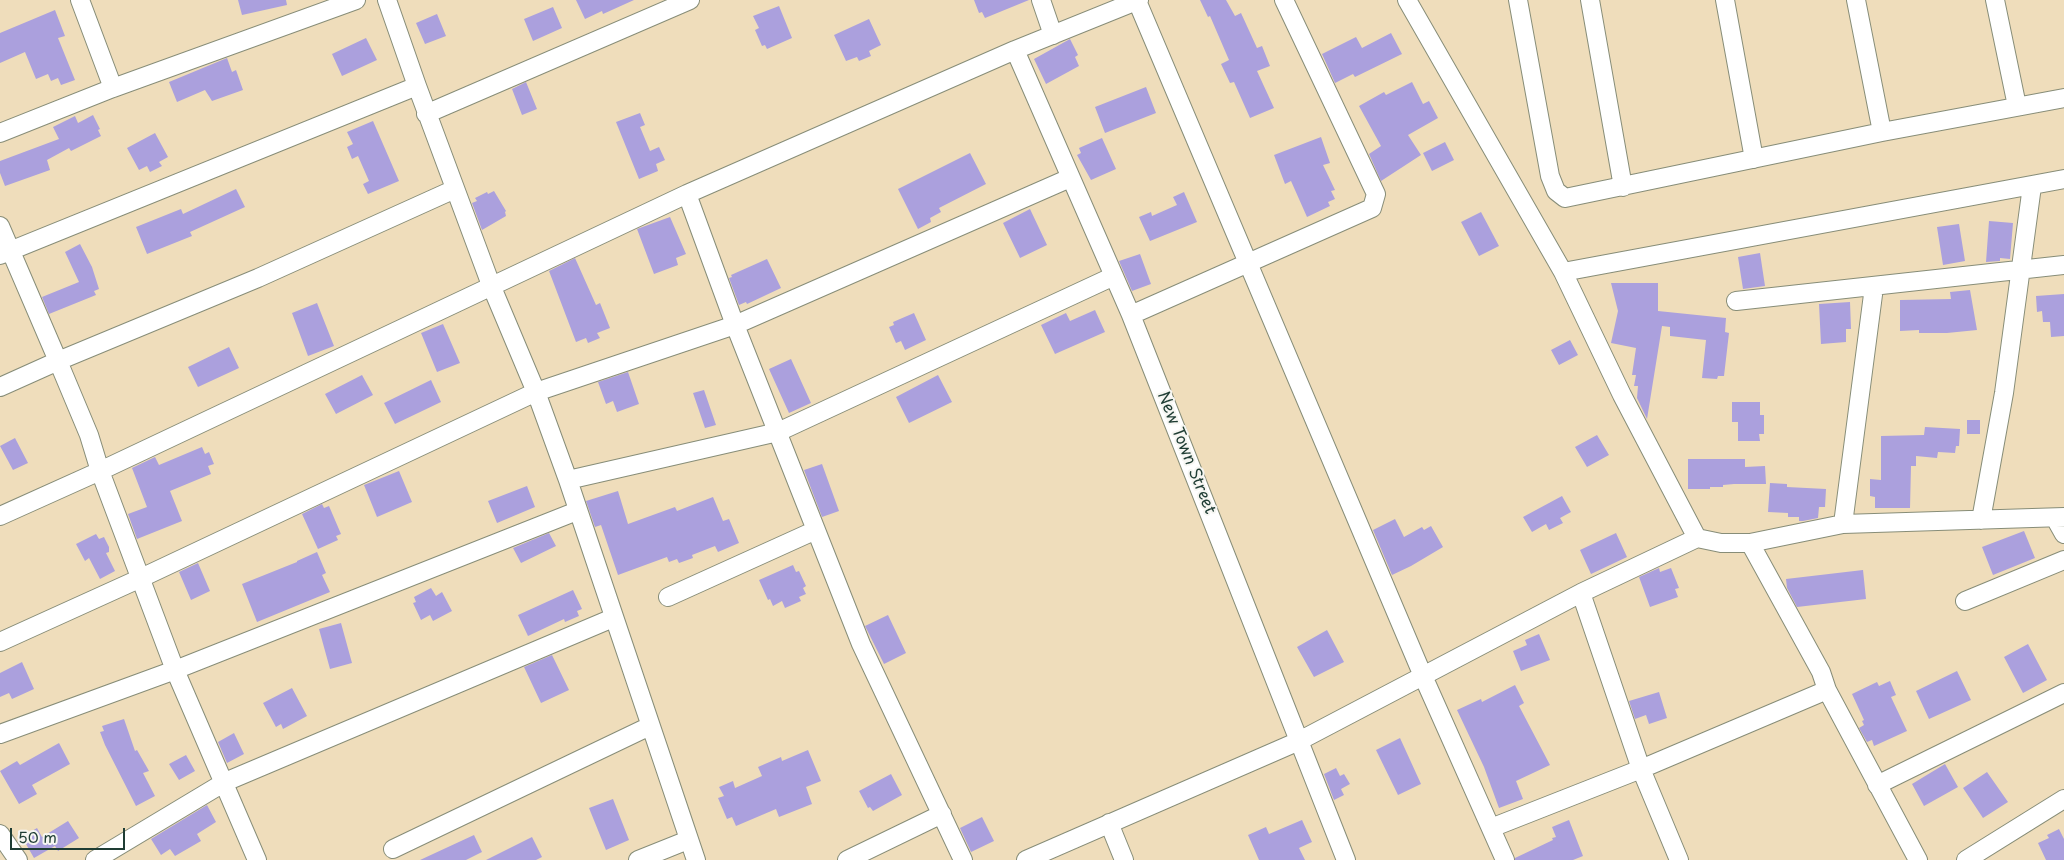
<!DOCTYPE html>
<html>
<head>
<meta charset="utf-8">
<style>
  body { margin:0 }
  #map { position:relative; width:2064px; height:860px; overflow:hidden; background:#efddbb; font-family:"Playpen Sans",sans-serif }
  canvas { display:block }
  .scale { position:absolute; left:10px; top:828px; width:115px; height:22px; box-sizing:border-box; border:2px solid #1f3d34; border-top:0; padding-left:6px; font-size:15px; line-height:18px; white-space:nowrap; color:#1f3d34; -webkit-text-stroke:4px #f6f6f2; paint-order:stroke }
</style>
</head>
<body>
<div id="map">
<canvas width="2064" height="860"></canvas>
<div class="scale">50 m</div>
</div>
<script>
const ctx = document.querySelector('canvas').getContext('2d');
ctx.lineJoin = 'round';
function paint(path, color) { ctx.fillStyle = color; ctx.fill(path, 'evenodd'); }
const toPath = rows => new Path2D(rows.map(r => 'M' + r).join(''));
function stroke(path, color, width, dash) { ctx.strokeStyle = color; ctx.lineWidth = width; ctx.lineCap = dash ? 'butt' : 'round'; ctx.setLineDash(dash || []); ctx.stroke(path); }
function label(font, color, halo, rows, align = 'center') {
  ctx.font = font + ' "Playpen Sans",sans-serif'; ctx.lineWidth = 4; ctx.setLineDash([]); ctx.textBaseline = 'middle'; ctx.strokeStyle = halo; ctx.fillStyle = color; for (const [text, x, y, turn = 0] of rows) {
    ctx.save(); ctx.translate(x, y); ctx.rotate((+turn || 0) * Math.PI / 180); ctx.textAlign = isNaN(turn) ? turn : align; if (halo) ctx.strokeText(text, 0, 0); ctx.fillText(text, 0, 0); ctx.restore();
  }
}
const building = toPath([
  [238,0,286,0,287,5,242,15],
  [576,0,634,0,603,14,602,11,585,19],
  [974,0,1029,0,985,18,982,12,979,13],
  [1200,0,1226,0,1235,16,1241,13,1257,48,1262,46,1270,66,1257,71,1274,108,1250,118,1234,82,1230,83,1221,64,1229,60,1210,16,1208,17],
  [779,6,792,38,767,49,765,45,762,46,755,30,759,28,753,16],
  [553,7,562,28,533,41,524,19],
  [55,10,65,36,58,38,75,80,61,85,58,78,51,81,48,74,36,79,25,52,0,63,0,33],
  [437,14,446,36,425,44,416,23],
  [869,19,881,45,869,51,871,56,859,61,857,57,846,61,834,35],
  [1391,33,1402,54,1355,77,1353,74,1335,83,1322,54,1356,37,1362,48],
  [366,38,377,60,342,76,332,54],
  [1070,39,1078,55,1075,57,1079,66,1046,84,1034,59],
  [227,58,232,72,236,70,243,90,212,101,205,90,177,102,169,82],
  [526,82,537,109,522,115,512,89],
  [1412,82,1423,104,1429,101,1438,118,1408,135,1421,155,1381,181,1369,154,1381,146,1359,106,1384,92,1386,95],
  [1146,87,1156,113,1105,133,1095,107],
  [640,113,645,125,640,127,650,151,659,147,665,160,656,164,658,171,639,179,616,122],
  [93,115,100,129,98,130,101,136,71,151,69,148,47,160,50,170,5,186,0,173,0,161,59,139,53,127,75,116,78,123],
  [373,121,399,181,368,194,363,184,369,181,358,156,352,159,347,147,353,144,347,132],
  [155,133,168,157,159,162,162,166,150,172,147,166,139,170,127,148],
  [1321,137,1330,163,1323,165,1335,190,1331,191,1335,199,1328,202,1330,206,1307,217,1291,181,1285,184,1274,155],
  [1102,138,1116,169,1091,180,1077,155,1081,153,1079,148],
  [1445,142,1454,160,1432,171,1423,153],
  [970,153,986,184,939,208,941,212,930,218,931,222,918,229,898,189],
  [236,189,245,207,190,232,192,236,147,254,136,227,181,209,183,214],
  [494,191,506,211,505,212,506,216,482,230,472,203,477,201,475,198,487,192,488,194],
  [1184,192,1197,222,1150,241,1139,217,1151,212,1152,216,1177,205,1173,197],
  [1030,209,1047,245,1020,258,1003,223],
  [1481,212,1499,246,1479,256,1461,222],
  [670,217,686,254,676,258,678,265,654,274,637,229],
  [1989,221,2013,223,2010,259,2000,258,2000,261,1986,262],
  [1959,224,1965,261,1943,265,1937,227],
  [80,244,92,267,99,289,94,291,96,295,49,314,42,297,79,282,65,252],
  [1760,253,1765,286,1743,289,1738,257],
  [1140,254,1151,284,1132,291,1119,261],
  [575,258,596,305,600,303,610,328,597,333,600,338,588,343,586,338,576,342,549,271],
  [767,259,781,288,747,304,746,302,739,305,729,278,732,277,731,275],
  [1611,283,1658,283,1658,311,1726,318,1725,332,1729,333,1724,376,1718,376,1717,379,1702,378,1706,340,1670,336,1670,327,1662,326,1647,419,1637,398,1638,386,1634,386,1636,375,1632,375,1636,348,1611,343,1618,311],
  [1970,290,1977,330,1947,333,1919,333,1919,330,1900,331,1900,300,1951,299,1950,292],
  [2064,294,2064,336,2051,337,2050,322,2043,322,2042,311,2037,312,2036,296],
  [1850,302,1851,329,1846,329,1846,342,1821,344,1819,304],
  [317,303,334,346,308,356,292,313],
  [1095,310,1105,332,1055,354,1041,325,1066,313,1070,321],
  [914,313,926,340,905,350,901,341,896,343,889,327,894,325,893,322],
  [443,324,460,363,437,372,421,333],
  [1570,340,1578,355,1559,365,1551,350],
  [229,347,239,368,198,387,188,367],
  [791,359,811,403,789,413,769,369],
  [628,372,639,404,617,412,613,401,606,404,598,382],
  [362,375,373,395,336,414,325,394],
  [938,375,952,402,909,423,896,397],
  [431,380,441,402,395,424,384,403],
  [704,390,716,425,705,428,693,393],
  [1732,402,1760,402,1760,415,1764,415,1764,434,1759,434,1760,441,1738,441,1738,422,1732,422],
  [1967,420,1980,420,1980,434,1967,434],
  [1925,427,1960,429,1959,446,1956,446,1955,453,1938,452,1937,458,1916,456,1916,466,1911,466,1910,508,1875,508,1875,497,1870,496,1870,479,1881,480,1881,436,1924,435],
  [1597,435,1609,455,1587,467,1575,447],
  [15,438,28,463,13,470,0,446],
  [202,447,205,454,209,452,214,464,208,466,211,474,170,491,182,521,137,539,128,514,147,507,132,468,155,457,159,465],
  [1688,459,1745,459,1745,467,1765,466,1766,484,1734,484,1723,485,1723,487,1710,487,1710,489,1688,489],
  [822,464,839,511,822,517,804,470],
  [399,471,412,502,377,517,364,485],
  [1770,483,1787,484,1787,487,1826,489,1825,507,1819,507,1818,518,1803,521,1799,521,1799,517,1788,517,1788,513,1768,512],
  [527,486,535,507,497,523,488,501],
  [618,491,628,524,675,507,677,511,713,497,723,521,729,519,739,543,718,552,715,546,692,555,693,558,679,563,677,559,669,562,667,557,618,575,601,525,595,527,586,501],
  [1562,496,1571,512,1560,518,1563,523,1549,530,1546,524,1532,532,1523,517],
  [322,504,324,508,329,506,341,534,336,536,338,540,318,549,302,514],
  [1395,519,1404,537,1422,527,1424,530,1431,526,1443,547,1411,566,1392,575,1373,530],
  [2024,531,2035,558,1993,575,1982,547],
  [549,533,556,546,521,563,513,548],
  [1616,533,1627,557,1591,574,1580,550],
  [96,534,99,539,104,537,109,547,109,552,106,553,115,571,100,579,89,558,85,561,76,544],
  [317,552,326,573,322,575,330,592,257,622,242,584,297,562,297,561],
  [198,563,210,591,191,600,179,572],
  [793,565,796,572,799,571,806,586,803,588,806,594,799,597,801,601,785,608,782,601,773,606,770,599,768,600,759,580],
  [1659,568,1660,572,1671,568,1679,588,1675,589,1678,597,1650,607,1639,577],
  [1863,570,1866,599,1797,607,1787,588,1786,579],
  [431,588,436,596,442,592,452,611,433,621,430,615,421,620,413,603,416,602,414,597],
  [573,590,582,609,577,611,579,616,565,622,564,619,528,636,518,615],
  [888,615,906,653,884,664,865,626],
  [341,623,352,663,330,669,319,629],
  [1327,630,1344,662,1314,677,1297,647],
  [1539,634,1550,660,1521,671,1513,651,1527,645,1525,640],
  [2028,644,2047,680,2023,693,2004,657],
  [552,655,569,690,541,703,524,667],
  [22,662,34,689,12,699,9,693,0,697,0,673],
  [1957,671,1971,700,1929,719,1916,691],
  [1890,681,1896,695,1891,697,1907,731,1874,746,1872,740,1867,742,1859,728,1864,725,1862,721,1864,720,1852,694,1877,682,1879,686],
  [1515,685,1524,703,1519,706,1550,765,1516,781,1523,799,1499,808,1484,767,1457,710,1481,699,1482,702],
  [292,688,307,716,283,729,281,724,276,727,263,703],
  [1659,692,1667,718,1649,724,1646,715,1635,719,1629,701],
  [124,719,135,751,137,750,149,771,143,773,155,796,136,806,105,745,100,732,104,731,102,726],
  [234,733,244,754,227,763,218,742],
  [1400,738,1421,784,1398,795,1376,750],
  [59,743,70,764,32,785,37,794,19,804,0,771,17,761,20,765],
  [808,750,821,781,806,787,812,804,779,817,776,809,736,826,732,817,727,819,718,798,724,796,719,787,733,781,735,788,762,776,758,767,781,757,782,761],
  [186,755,195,771,179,780,169,764],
  [1945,764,1958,787,1924,806,1912,784],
  [1336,768,1340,776,1344,774,1350,784,1341,789,1344,795,1334,800,1324,774],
  [1987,772,2008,802,1983,818,1963,788],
  [891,774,902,795,873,811,870,807,868,808,859,791],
  [613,799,629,840,606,850,589,808],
  [207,805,216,822,197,834,201,841,175,856,170,849,161,855,151,839],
  [982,817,994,841,971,852,960,828],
  [1302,820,1312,842,1299,848,1305,860,1259,860,1248,835,1266,827,1269,834],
  [1569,820,1583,856,1573,860,1515,860,1515,858,1553,840,1552,838,1556,837,1552,827],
  [68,821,79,838,58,851,55,846,34,858,22,837,37,828,42,837],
  [2059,829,2064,839,2064,860,2046,860,2038,843,2049,838,2047,835],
  [474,835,482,852,466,860,420,860],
  [532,837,542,857,536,860,486,860]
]);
const minor = toPath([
  [80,0,113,88],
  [387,0,417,86,491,285,536,392,568,480,696,860],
  [1041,0,1053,35],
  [1407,0,1563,272,1622,395,1697,538],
  [1518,0,1550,176,1556,191,1565,198,1882,132,2064,98],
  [1590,0,1623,187],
  [1725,0,1754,159],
  [1856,0,1882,132],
  [1995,0,2017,106],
  [1137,1,1423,676,1505,860],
  [1015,50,1131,315,1346,860],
  [426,114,690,0],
  [0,133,113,88,356,0],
  [687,194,735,325,861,644,963,860],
  [0,226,58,361,258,278,455,189],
  [0,255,417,86],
  [1563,272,2064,179],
  [1736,301,2064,265],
  [1131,315,1372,208,1376,194,1284,0],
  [0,387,58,361,89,435,100,471,175,670,257,860],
  [568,480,778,432,1114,276],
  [0,516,100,471,687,194,1015,50,1139,0],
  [2055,518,2064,534],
  [1981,520,2004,393,2032,186],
  [1843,524,1874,287],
  [1750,543,1821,672,1827,690,1918,860],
  [1581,593,1641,769,1679,860],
  [668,597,816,530],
  [1965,601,2064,560],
  [0,642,141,578,536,392,735,325,1070,178],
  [0,734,175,670,577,511],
  [1877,785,2064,693],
  [1109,823,1124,860],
  [1491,828,1641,769,1827,690],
  [0,834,18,860],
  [393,849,650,726],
  [95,860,225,782,613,618],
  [638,860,688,840],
  [847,860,942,814],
  [1026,860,1299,741,1581,593,1697,538,1721,543,1750,543,1843,524,2064,517],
  [1966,860,2064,799]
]);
const streetNames = [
  ["New Town Street",1186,453,68]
];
paint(building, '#aba0dd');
stroke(minor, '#878d78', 20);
stroke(minor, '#fff', 18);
label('16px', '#1f3d34', '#f6f6f2', streetNames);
</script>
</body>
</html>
